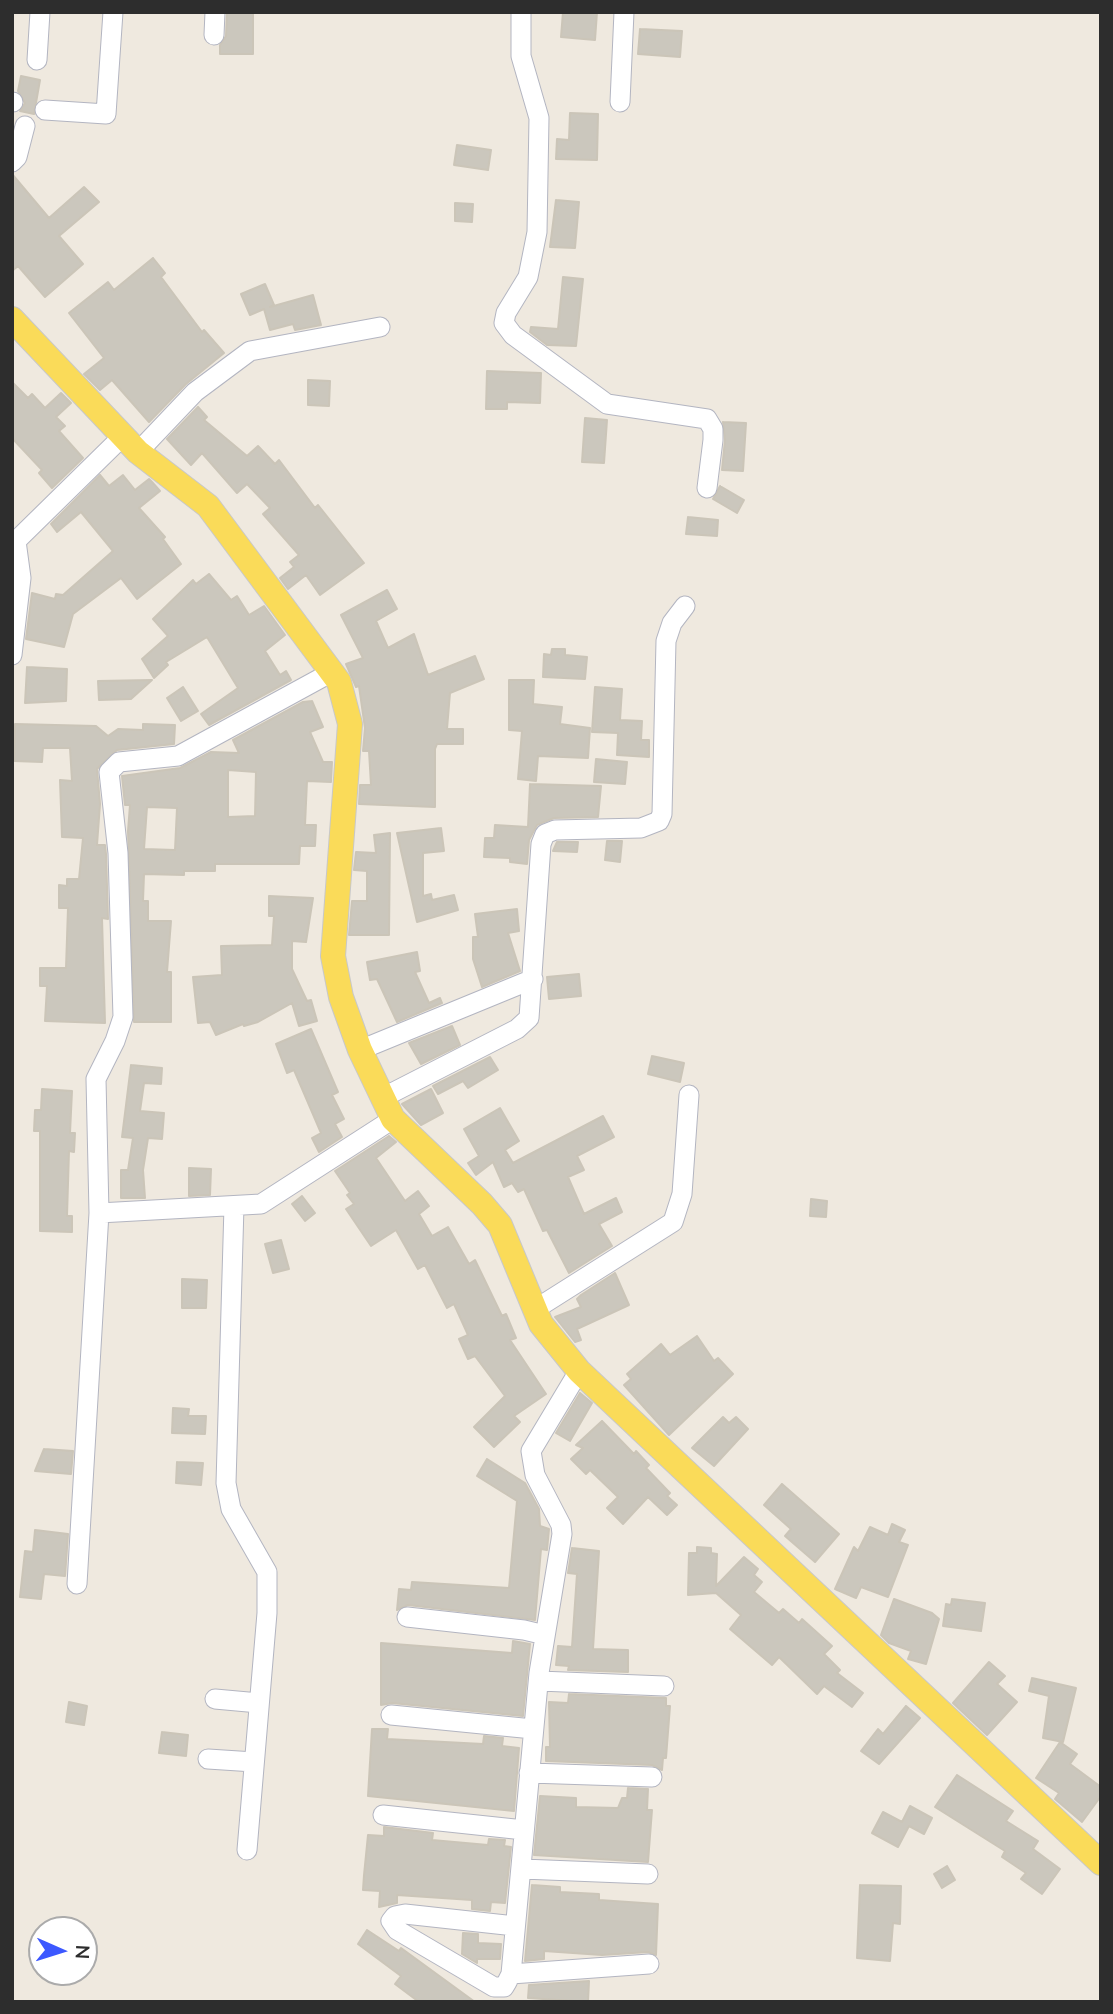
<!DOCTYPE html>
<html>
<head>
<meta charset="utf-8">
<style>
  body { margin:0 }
  #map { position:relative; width:1113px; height:2014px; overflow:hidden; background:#efe9df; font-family:"Nunito Sans",sans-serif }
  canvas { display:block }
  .frame { position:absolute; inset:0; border:14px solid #2d2d2d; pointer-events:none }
  .north { position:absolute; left:28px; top:1916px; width:70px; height:70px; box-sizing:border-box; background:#fff; border:2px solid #ababab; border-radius:50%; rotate:93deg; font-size:19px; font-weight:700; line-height:28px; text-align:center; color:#2d2d2d }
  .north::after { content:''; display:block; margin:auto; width:24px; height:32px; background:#3c58ff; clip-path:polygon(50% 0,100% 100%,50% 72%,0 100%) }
</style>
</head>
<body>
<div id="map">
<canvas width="1113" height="2014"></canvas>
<div class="frame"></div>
<div class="north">N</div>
</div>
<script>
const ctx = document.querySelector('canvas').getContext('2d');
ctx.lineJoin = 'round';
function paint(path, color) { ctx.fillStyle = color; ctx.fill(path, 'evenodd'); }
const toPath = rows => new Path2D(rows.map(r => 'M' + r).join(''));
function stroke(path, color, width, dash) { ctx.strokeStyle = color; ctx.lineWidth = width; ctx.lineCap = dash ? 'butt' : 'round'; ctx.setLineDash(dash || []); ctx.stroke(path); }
const building = toPath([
  [227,12,253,12,253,54,220,54,220,45,226,36,227,12],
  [563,12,597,12,595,40,561,37,563,12],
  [640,29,682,31,680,57,638,54,640,29],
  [21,76,40,80,34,114,20,111,25,103,18,91,21,76],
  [570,113,598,114,597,160,556,159,557,139,569,140,570,113],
  [457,145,491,150,488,170,454,165,457,145],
  [12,174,49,218,84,187,99,202,59,236,83,264,45,297,18,266,12,271,12,174],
  [556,200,579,202,575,248,550,247,556,200],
  [455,203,473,204,472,222,455,221,455,203],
  [153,258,165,273,161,277,202,332,204,330,224,353,186,384,149,422,112,380,100,390,84,374,104,358,69,313,108,282,114,290,153,258],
  [563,277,583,279,576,346,547,345,530,332,531,327,558,329,563,277],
  [265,284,274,305,270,307,313,295,321,325,295,330,293,324,270,330,264,309,250,315,241,294,265,284],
  [487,371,541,373,540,403,507,402,507,409,486,409,487,371],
  [308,380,330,381,329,406,308,405,308,380],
  [12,382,28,398,32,394,45,408,61,393,71,403,56,417,65,426,59,431,83,458,52,488,39,473,42,470,12,438,12,382],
  [198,407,207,417,204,420,247,456,258,446,275,464,279,460,315,508,318,505,364,563,320,595,306,575,288,589,280,578,294,567,290,562,299,555,263,514,270,508,247,484,237,493,202,453,191,465,167,439,198,407],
  [585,418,607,420,604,463,582,462,585,418],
  [723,422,746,423,743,471,722,470,725,440,723,422],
  [100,475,109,486,123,475,135,490,149,479,152,482,160,491,139,508,165,537,163,539,181,564,137,599,121,578,73,614,64,647,26,639,32,593,55,599,56,594,63,595,113,551,81,512,57,532,51,524,100,475],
  [720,486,744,500,737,513,713,499,720,486],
  [688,517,718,520,717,536,686,534,688,517],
  [209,574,231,600,237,596,249,615,264,606,285,635,265,651,280,675,286,671,291,680,209,725,201,714,238,688,207,637,166,662,168,665,154,678,142,659,168,636,153,619,193,580,196,584,209,574],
  [387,590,397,609,376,621,388,648,414,634,428,675,475,656,484,679,450,693,447,729,463,729,463,744,437,744,435,749,435,807,359,804,360,785,371,785,369,751,363,751,365,728,359,686,356,687,346,664,363,658,341,615,387,590],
  [552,649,565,649,565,655,587,657,585,679,543,677,544,654,551,655,552,649],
  [27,667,67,669,66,701,25,703,27,667],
  [152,680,131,699,99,700,98,681,152,680],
  [509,680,534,680,533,704,562,707,560,724,590,728,588,758,538,756,536,781,518,779,522,731,509,730,509,680],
  [183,687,198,711,181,721,167,698,183,687],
  [595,687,622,689,620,720,642,721,641,740,649,740,649,757,617,755,618,733,592,732,595,687],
  [312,701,323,727,310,732,323,762,332,762,331,782,307,781,305,825,316,825,315,846,300,846,299,864,215,864,215,871,184,871,184,875,144,874,143,901,148,901,148,921,171,921,167,972,171,972,171,1022,134,1022,128,831,130,805,125,805,122,776,180,768,211,752,239,753,233,740,303,702,312,701],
  [228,770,256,772,255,816,228,817,228,770],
  [147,807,177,808,175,850,144,849,147,807],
  [15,724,96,726,108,736,118,729,143,730,143,724,175,725,174,744,117,750,97,769,100,804,97,845,105,845,106,854,108,919,102,918,105,1023,45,1021,47,986,40,986,40,968,66,968,68,908,59,908,59,885,67,886,67,879,79,879,83,838,62,837,60,780,72,781,70,748,43,748,42,762,14,761,15,724],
  [596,759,627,762,625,784,594,782,596,759],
  [530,784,601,786,598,817,554,818,537,825,529,840,527,864,510,862,510,858,484,857,485,838,494,838,495,825,528,827,530,784],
  [441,828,444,851,423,853,423,896,431,894,432,900,454,895,458,910,417,922,397,833,441,828],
  [390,833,389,935,349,935,352,901,367,901,367,871,354,870,356,852,376,853,374,835,390,833],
  [607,841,622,841,620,862,605,860,607,841],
  [557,842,578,842,577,852,553,851,557,842],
  [269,896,313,898,306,942,292,941,292,969,307,1001,311,1000,317,1021,299,1026,292,1003,258,1022,244,1026,243,1024,216,1035,210,1022,198,1023,193,977,222,975,221,946,272,945,274,916,269,916,269,896],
  [517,909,519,931,508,933,520,971,482,987,473,959,473,937,478,937,475,914,517,909],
  [417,952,420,971,415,972,429,1003,440,998,442,1003,397,1022,377,979,370,980,367,962,417,952],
  [579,974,581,996,549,999,547,977,579,974],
  [452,1026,460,1045,421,1064,409,1043,452,1026],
  [311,1029,338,1092,332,1095,344,1119,335,1124,342,1137,319,1152,312,1138,321,1133,294,1070,287,1073,276,1044,311,1029],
  [652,1056,684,1063,680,1082,648,1074,652,1056],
  [490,1057,498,1070,468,1088,463,1081,438,1094,433,1086,490,1057],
  [131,1065,162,1068,161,1084,144,1083,140,1111,164,1113,162,1139,148,1138,143,1170,145,1198,121,1198,121,1170,128,1170,133,1138,122,1137,131,1065],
  [42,1089,72,1091,70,1133,75,1133,74,1152,69,1151,67,1216,72,1216,72,1232,40,1231,40,1131,34,1131,35,1110,41,1110,42,1089],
  [431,1089,443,1113,421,1125,402,1104,431,1089],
  [500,1108,519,1141,505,1150,513,1163,603,1116,614,1137,577,1156,584,1170,568,1177,584,1214,616,1198,622,1212,599,1224,612,1246,569,1273,547,1230,543,1231,524,1189,518,1192,512,1183,504,1187,493,1162,476,1175,468,1163,479,1156,464,1129,500,1108],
  [389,1136,396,1142,376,1158,405,1201,418,1191,429,1206,419,1214,432,1236,448,1227,469,1264,475,1260,502,1316,506,1314,516,1338,510,1340,546,1394,514,1416,520,1422,494,1447,474,1427,505,1396,475,1356,468,1359,459,1339,468,1335,454,1304,447,1308,425,1265,418,1269,396,1230,371,1246,346,1209,354,1204,347,1195,350,1193,335,1171,389,1136],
  [189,1168,211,1169,210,1195,189,1196,189,1168],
  [302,1196,315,1213,305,1221,292,1204,302,1196],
  [811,1199,827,1201,826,1217,810,1216,811,1199],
  [281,1240,289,1269,273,1273,265,1244,281,1240],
  [615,1273,629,1305,577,1329,581,1340,575,1342,555,1317,581,1307,577,1299,581,1295,615,1273],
  [182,1279,207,1280,206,1308,182,1308,182,1279],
  [697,1336,714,1361,718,1358,733,1374,669,1435,624,1385,631,1379,627,1374,661,1344,670,1355,697,1336],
  [580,1393,592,1403,570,1441,556,1433,580,1393],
  [173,1408,189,1409,188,1416,206,1416,205,1434,172,1433,173,1408],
  [723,1417,729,1423,736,1417,748,1429,714,1466,692,1448,723,1417],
  [602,1421,634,1454,636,1451,649,1465,646,1468,670,1493,667,1496,677,1505,667,1515,648,1497,623,1524,607,1508,618,1497,590,1470,586,1474,571,1459,583,1448,576,1445,602,1421],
  [44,1449,73,1451,71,1474,35,1471,44,1449],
  [487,1459,525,1483,539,1509,540,1526,549,1529,547,1550,541,1549,535,1620,408,1605,397,1610,399,1589,411,1590,412,1582,509,1588,517,1501,477,1476,487,1459],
  [177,1462,203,1463,201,1485,176,1483,177,1462],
  [782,1484,839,1534,815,1562,785,1536,791,1529,764,1505,782,1484],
  [892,1524,905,1530,899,1542,908,1545,888,1597,861,1587,856,1598,835,1589,854,1547,858,1551,870,1527,888,1535,892,1524],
  [35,1530,68,1534,65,1576,44,1574,41,1599,20,1597,25,1551,33,1552,35,1530],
  [697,1547,711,1548,711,1553,717,1554,716,1586,744,1557,758,1569,754,1575,762,1582,754,1592,779,1613,783,1609,799,1623,802,1619,832,1646,824,1654,840,1670,837,1673,863,1693,852,1707,824,1686,817,1694,779,1657,772,1665,730,1629,741,1615,716,1593,688,1595,689,1553,697,1553,697,1547],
  [572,1548,599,1551,593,1649,628,1650,628,1672,568,1670,569,1666,556,1665,558,1646,572,1647,577,1574,568,1573,572,1548],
  [894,1599,932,1613,939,1619,926,1664,908,1659,911,1651,889,1643,881,1635,894,1599],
  [952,1599,985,1603,981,1631,943,1626,946,1604,951,1605,952,1599],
  [513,1641,530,1644,523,1716,392,1703,381,1705,381,1643,512,1653,513,1641],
  [989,1662,1005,1676,997,1684,1017,1702,987,1735,953,1703,989,1662],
  [1032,1678,1076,1688,1063,1742,1043,1738,1049,1696,1029,1691,1032,1678],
  [569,1694,666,1698,666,1706,670,1706,666,1758,663,1758,662,1770,652,1765,546,1761,546,1747,550,1747,549,1702,568,1703,569,1694],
  [69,1702,87,1706,84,1725,66,1722,69,1702],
  [906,1706,920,1718,879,1764,861,1751,878,1729,883,1734,906,1706],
  [372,1729,388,1729,387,1739,483,1744,484,1736,503,1738,502,1746,519,1748,514,1811,368,1796,372,1729],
  [162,1732,188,1735,186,1756,159,1753,162,1732],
  [1060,1742,1077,1754,1070,1764,1101,1787,1101,1796,1082,1822,1055,1799,1059,1793,1036,1778,1060,1742],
  [957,1775,1013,1811,1006,1821,1038,1841,1033,1849,1060,1869,1042,1894,1021,1879,1026,1873,1002,1857,1005,1851,935,1807,957,1775],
  [628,1788,648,1789,647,1810,652,1810,648,1862,534,1855,540,1796,576,1798,576,1807,618,1808,622,1798,627,1798,628,1788],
  [910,1806,932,1818,924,1834,909,1826,898,1847,872,1833,883,1812,902,1822,910,1806],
  [384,1827,433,1833,432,1840,488,1845,489,1839,505,1840,504,1846,511,1847,505,1903,491,1902,490,1911,472,1909,472,1900,397,1895,397,1903,379,1907,380,1891,363,1890,364,1875,368,1835,384,1836,384,1827],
  [947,1866,955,1880,942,1888,934,1874,947,1866],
  [532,1885,560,1887,560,1892,599,1894,599,1900,658,1904,656,1955,648,1952,602,1955,544,1951,544,1959,525,1961,532,1885],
  [860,1885,901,1886,900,1924,893,1923,890,1961,857,1958,860,1885],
  [367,1930,399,1951,401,1948,475,2002,419,2002,395,1984,401,1976,358,1944,367,1930],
  [463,1933,478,1934,478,1943,501,1944,500,1959,477,1959,477,1963,462,1954,463,1933],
  [589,1981,588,2002,528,1998,529,1985,589,1981]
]);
const minor = toPath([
  [521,12,521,56,539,118,537,232,528,277,506,313,504,323,513,335,607,404,707,419,713,429,713,440,707,488],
  [214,35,215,12],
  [37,60,40,12],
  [12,102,13,102],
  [620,102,624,12],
  [45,110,106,114,113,12],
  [12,162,17,157,25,126],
  [138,452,195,392,250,351,380,327],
  [16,541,123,436],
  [12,655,21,578,16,541],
  [360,1050,533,979],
  [382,1098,517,1029,529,1018,541,844,545,834,555,830,641,828,659,821,662,814,666,641,672,623,685,606],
  [234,1206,226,1483,231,1509,267,1572,267,1613,247,1850],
  [99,1213,261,1204,393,1119],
  [534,1310,673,1222,682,1194,689,1095],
  [77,1584,99,1213,96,1079,115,1041,123,1017,118,853,109,772,119,762,178,756,332,672],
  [407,1617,524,1630,545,1635],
  [539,1681,664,1686],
  [215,1699,259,1703],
  [391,1715,533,1729],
  [208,1759,254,1762],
  [529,1773,652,1777],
  [383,1815,524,1830],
  [522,1869,648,1874],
  [515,1926,405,1914,395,1916,391,1921,397,1930,494,1987,504,1987,507,1982,511,1974,539,1673,562,1534,561,1525,535,1475,531,1451,579,1371],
  [511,1974,649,1964]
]);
const major = toPath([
  [12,319,138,452,208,506,339,682,350,724,333,956,341,997,360,1050,393,1119,482,1204,500,1225,541,1324,579,1371,1101,1863]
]);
paint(building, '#cbc7bd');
stroke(building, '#cbc5b8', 2);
stroke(minor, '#b3b5c1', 21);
stroke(major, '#c8c8c8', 26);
stroke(minor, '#fff', 19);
stroke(major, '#fadb59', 24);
</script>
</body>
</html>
